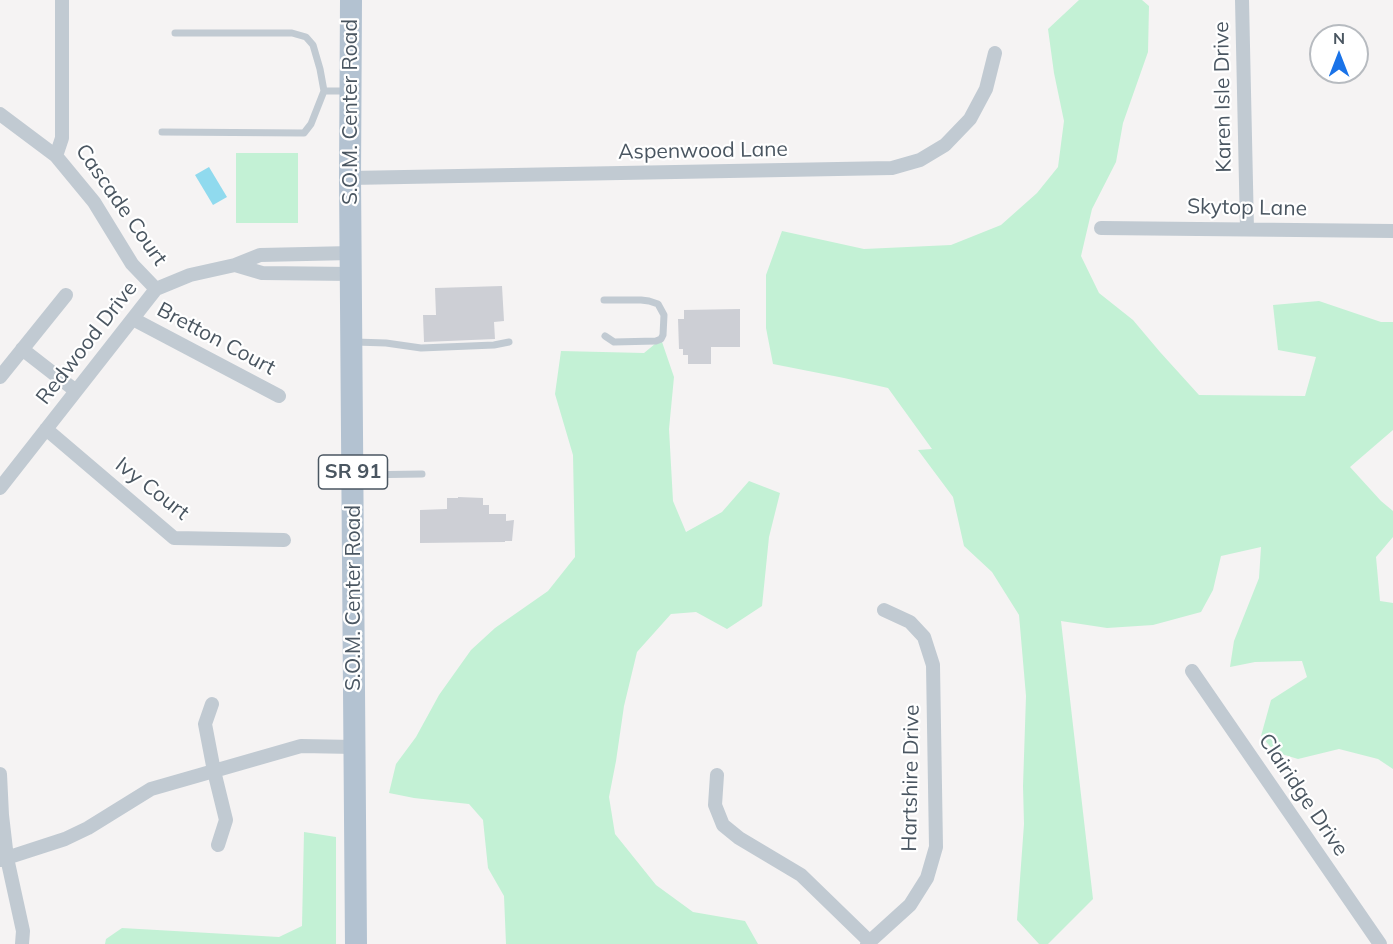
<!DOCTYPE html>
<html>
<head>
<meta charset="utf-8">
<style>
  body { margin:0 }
  #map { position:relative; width:1393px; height:944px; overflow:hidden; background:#f5f3f3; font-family:Mulish,sans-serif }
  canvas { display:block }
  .north { position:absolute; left:1309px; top:24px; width:60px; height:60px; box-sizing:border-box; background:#fff; border:2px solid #b7bbc0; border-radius:50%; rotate:0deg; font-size:16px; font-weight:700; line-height:24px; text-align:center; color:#4a5661 }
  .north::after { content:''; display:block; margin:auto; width:21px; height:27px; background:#1a73e8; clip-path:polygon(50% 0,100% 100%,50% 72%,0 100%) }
</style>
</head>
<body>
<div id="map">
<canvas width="1393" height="944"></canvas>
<div class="north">N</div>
</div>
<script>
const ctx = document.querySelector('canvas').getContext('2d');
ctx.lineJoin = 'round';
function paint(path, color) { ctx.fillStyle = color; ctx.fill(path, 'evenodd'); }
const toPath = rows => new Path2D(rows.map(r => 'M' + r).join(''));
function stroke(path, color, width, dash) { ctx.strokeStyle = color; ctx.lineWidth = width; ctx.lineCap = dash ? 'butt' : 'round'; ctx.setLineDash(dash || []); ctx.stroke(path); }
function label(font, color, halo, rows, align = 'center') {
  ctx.font = font + ' Mulish,sans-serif'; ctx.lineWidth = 4.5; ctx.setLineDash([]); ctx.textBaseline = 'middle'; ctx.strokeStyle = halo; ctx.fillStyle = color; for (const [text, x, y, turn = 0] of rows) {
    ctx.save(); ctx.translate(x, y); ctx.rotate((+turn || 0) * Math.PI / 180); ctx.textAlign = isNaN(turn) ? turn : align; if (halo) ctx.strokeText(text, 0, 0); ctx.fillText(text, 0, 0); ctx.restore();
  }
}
const green = toPath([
  [1079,0,1142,0,1149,6,1148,52,1123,123,1116,162,1092,209,1081,256,1099,293,1133,320,1160,352,1199,395,1305,396,1316,357,1278,350,1273,305,1319,301,1381,322,1393,322,1393,430,1350,467,1381,501,1393,511,1393,537,1376,557,1380,601,1393,603,1393,769,1378,759,1339,749,1298,759,1275,752,1261,736,1271,700,1307,677,1302,661,1255,662,1230,667,1234,641,1259,578,1261,547,1221,556,1213,590,1201,612,1153,625,1107,628,1061,621,1093,899,1048,944,1039,944,1017,920,1024,824,1023,786,1026,696,1019,615,992,572,964,546,953,497,918,450,932,449,888,388,844,378,773,364,766,328,766,275,782,231,864,249,951,245,1001,225,1037,193,1058,167,1064,121,1054,73,1048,29],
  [236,153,298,153,298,223,236,223],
  [661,339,674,377,669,429,673,501,686,532,722,512,749,481,780,493,769,537,762,606,727,629,696,612,671,614,637,652,624,706,616,761,609,797,615,834,656,885,693,912,745,921,758,944,506,944,504,896,488,868,483,820,469,804,414,798,389,793,396,764,416,737,439,695,471,650,495,628,548,591,575,557,573,455,555,394,561,351,644,353],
  [304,832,336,837,336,944,105,944,106,939,122,928,279,937,302,926]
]);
const water = toPath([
  [209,167,227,197,213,205,195,175]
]);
const building = toPath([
  [502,286,504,321,494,322,495,339,424,342,423,315,436,315,435,288],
  [740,309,740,347,711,347,711,364,688,364,688,355,683,355,683,349,679,349,678,319,684,319,684,310],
  [458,497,483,498,483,505,489,505,489,514,506,514,506,521,514,520,512,541,505,541,505,542,420,543,420,510,447,509,447,498,458,498]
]);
const lane = toPath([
  [175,33,292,33,306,37,313,45,320,69,324,91],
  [162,132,304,133,311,124,324,91,348,91],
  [604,300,641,300,649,301,658,304,664,315,663,335,661,339,656,341,614,342,605,336],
  [355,342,386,343,421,348,494,345,509,342],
  [356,475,422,474]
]);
const street = toPath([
  [62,0,62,138,56,156,94,202,132,264,156,289],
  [1242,0,1247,229],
  [0,114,56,156],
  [350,178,892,168,920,160,945,145,970,119,986,89,995,53],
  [1101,228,1393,231],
  [235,265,262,273,352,274],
  [133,319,279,396],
  [22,349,76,391],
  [0,377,66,295],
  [46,429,174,538,284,540],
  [0,488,156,289,190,275,235,265,260,255,352,253],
  [1192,671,1380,944],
  [212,704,205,724,214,771,226,820,218,845],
  [0,774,2,815,7,858,23,931,22,944],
  [717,775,715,805,723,825,739,838,801,875,869,941],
  [0,860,65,839,88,828,151,789,301,746,354,747],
  [867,944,910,905,927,878,936,847,933,665,924,637,910,622,884,610]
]);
const primary = toPath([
  [351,0,350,178,356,944]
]);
const shields = [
  [353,472,69]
];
const shieldNames = [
  ["SR 91",353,472]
];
const streetNames = [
  ["Karen Isle Drive",1223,97,-91],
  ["S.O.M. Center Road",351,112,-90],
  ["Aspenwood Lane",703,151,-1],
  ["Cascade Court",121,205,55],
  ["Skytop Lane",1247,208,1],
  ["Bretton Court",216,339,28],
  ["Redwood Drive",87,343,-52],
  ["Ivy Court",152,489,38],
  ["S.O.M. Center Road",354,598,-90],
  ["Hartshire Drive",911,778,-89],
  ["Clairidge Drive",1303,795,56]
];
paint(green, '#c3f1d5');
paint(water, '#90daee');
paint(building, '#cdcfd5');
stroke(lane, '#c1cad2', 7);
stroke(street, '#c1cad2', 14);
stroke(primary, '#b3c2d1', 22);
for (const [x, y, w] of shields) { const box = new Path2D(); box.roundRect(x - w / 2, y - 17, w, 34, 4.5); ctx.fillStyle = '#fff'; ctx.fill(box); stroke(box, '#4a5661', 1.5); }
label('bold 20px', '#4a5661', null, shieldNames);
label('21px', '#4a5661', '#fff', streetNames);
</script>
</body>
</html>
